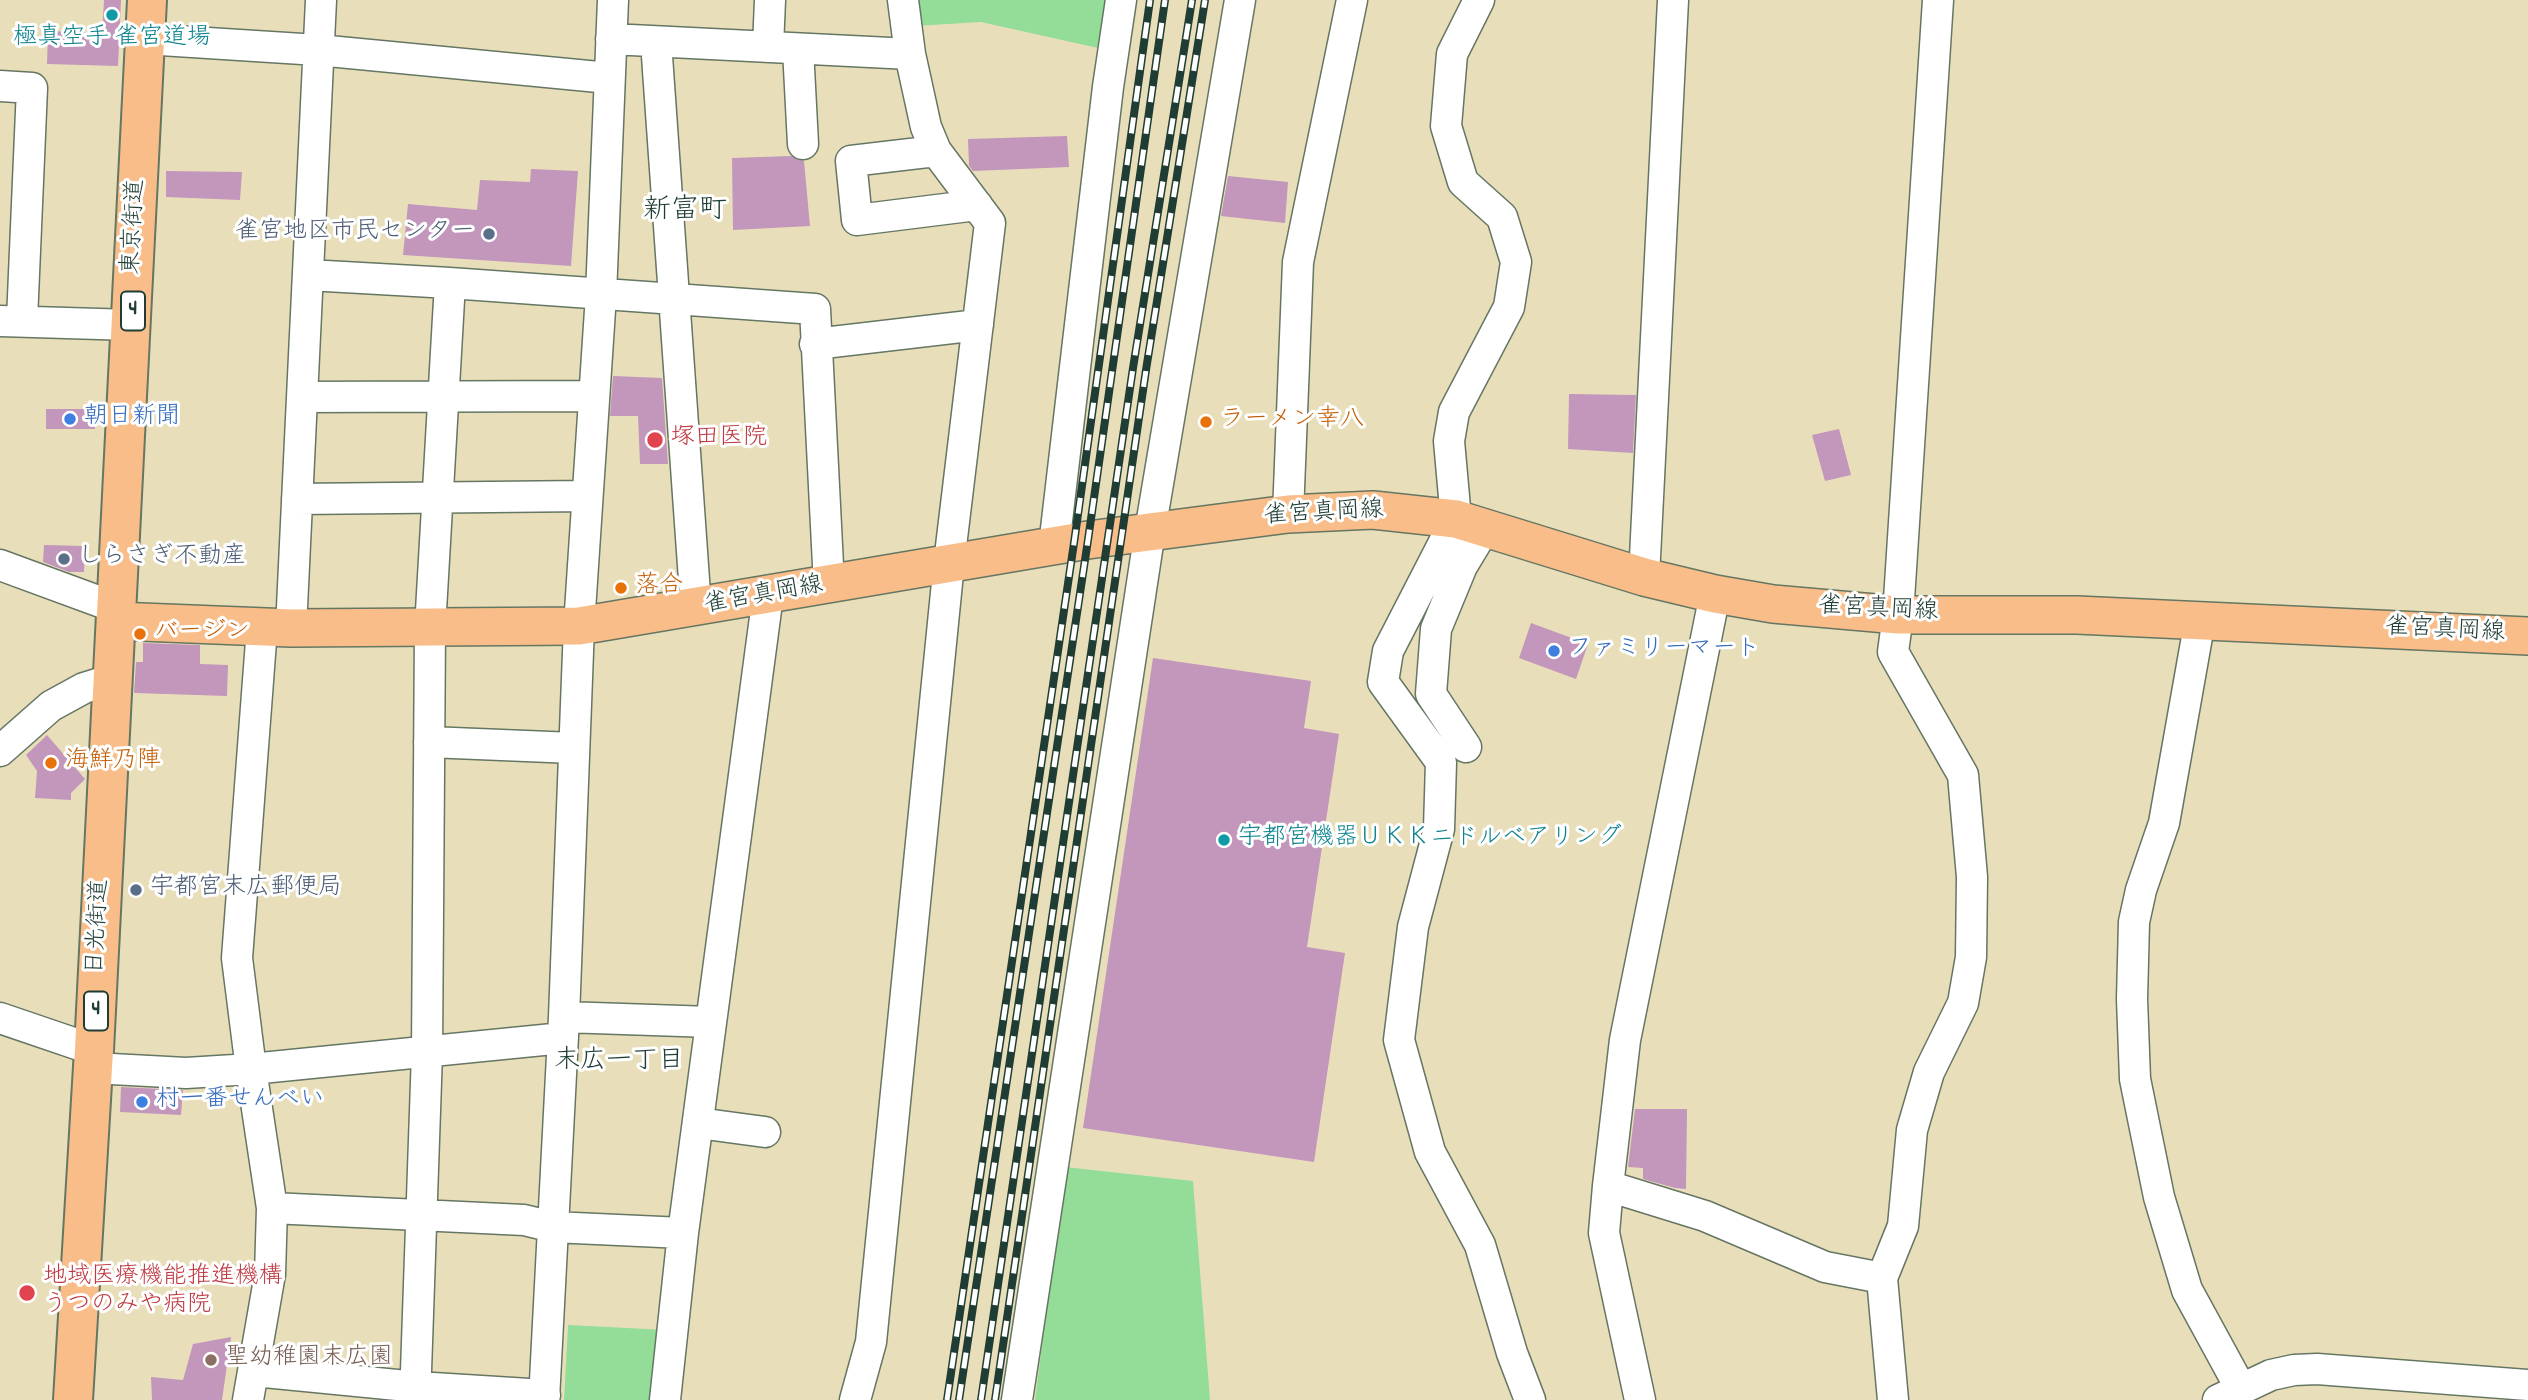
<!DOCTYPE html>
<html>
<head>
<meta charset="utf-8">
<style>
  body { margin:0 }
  canvas { display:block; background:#e8dfba }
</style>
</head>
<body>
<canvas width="2528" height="1400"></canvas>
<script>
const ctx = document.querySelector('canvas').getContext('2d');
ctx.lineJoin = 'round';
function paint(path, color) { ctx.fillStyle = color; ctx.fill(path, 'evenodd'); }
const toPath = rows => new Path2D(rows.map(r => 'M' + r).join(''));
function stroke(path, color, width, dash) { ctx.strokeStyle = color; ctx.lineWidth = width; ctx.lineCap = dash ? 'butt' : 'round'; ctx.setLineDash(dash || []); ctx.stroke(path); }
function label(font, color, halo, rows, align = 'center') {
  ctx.font = font + ' Dekko,"Klee One",sans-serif'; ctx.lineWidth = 6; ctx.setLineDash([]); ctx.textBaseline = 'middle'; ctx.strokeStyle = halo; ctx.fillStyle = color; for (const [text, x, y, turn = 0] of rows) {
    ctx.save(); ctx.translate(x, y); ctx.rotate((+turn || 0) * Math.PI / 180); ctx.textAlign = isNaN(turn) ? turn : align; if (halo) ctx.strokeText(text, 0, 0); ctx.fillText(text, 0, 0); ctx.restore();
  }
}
const green = toPath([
  [912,0,1113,0,1107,50,981,22,915,26],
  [1065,1167,1193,1181,1210,1400,1035,1400],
  [568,1325,666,1330,659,1400,564,1400]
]);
const building = toPath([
  [104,0,121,0,118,66,47,64,48,31,102,33],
  [1067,136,1069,167,973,171,969,166,968,139],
  [791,156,804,161,810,226,733,230,732,158],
  [531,169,578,171,571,266,403,255,408,204,477,210,480,180,530,182],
  [166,171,242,172,240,200,166,197],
  [1228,176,1288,182,1285,223,1221,216],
  [613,376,662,378,668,464,640,464,638,416,610,416],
  [1569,394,1636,395,1633,453,1568,449],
  [46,409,95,409,95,429,46,429],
  [1839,429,1851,475,1825,481,1812,435],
  [44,545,85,546,84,572,69,572,43,562],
  [1531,623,1588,644,1576,679,1519,658],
  [143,643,200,645,200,664,228,665,227,696,134,693,136,662,143,662],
  [1153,658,1311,681,1304,728,1339,734,1307,947,1345,953,1314,1162,1083,1128],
  [47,735,85,779,71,793,71,800,35,798,37,771,26,755],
  [121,1087,183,1090,181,1115,120,1112],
  [1635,1109,1687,1109,1686,1189,1675,1188,1643,1179,1643,1168,1628,1167],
  [231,1337,222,1400,152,1400,151,1377,183,1380,193,1344]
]);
const minor = toPath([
  [1479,0,1452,54,1446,126,1463,182,1502,217,1516,262,1509,307,1454,412,1449,441,1456,519,1388,651,1383,682,1441,762,1439,829,1413,927,1399,1040,1430,1152,1480,1245,1512,1353,1530,1400],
  [145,39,318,50,609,78],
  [611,39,910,54],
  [656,42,696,608],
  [768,47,770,0],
  [798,49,803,144],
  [0,86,32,88,22,320],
  [936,151,851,161,857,220,977,205],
  [308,275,450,283,815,309,829,585],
  [0,321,132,325],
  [815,344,978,325],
  [302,397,594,396],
  [297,499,587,496],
  [1288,514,1298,262,1352,0],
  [1054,546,1108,87,1121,0],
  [0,565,117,608],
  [1644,577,1673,0],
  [2200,620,2164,823,2141,890,2134,922,2132,999,2135,1079,2159,1197,2187,1290,2241,1389],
  [291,628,321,0],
  [429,742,574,748],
  [1466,747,1431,694,1436,629,1462,566,1485,528],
  [0,751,51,706,84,688,113,679],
  [564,1017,711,1022],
  [0,1018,94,1050],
  [93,1068,186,1073,251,1069,563,1038],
  [698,1123,765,1132],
  [1608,1186,1705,1216,1825,1267,1882,1278],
  [272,1208,524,1220,553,1227,683,1233],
  [254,1371,417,1387,545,1395],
  [248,1400,270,1274,272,1208,251,1069,237,958,262,628],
  [415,1400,427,1053,430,628,450,283],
  [544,1400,564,1017,579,626,601,295,613,0],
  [665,1400,683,1233,768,595],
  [855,1400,871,1342,949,563,990,223,936,151,926,127,910,54,903,0],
  [1017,1400,1150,531,1240,0],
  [1640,1400,1604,1233,1608,1186,1625,1040,1715,594],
  [1893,1400,1882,1278,1903,1226,1912,1130,1929,1072,1963,1003,1971,957,1972,877,1963,775,1893,652,1898,615,1938,0],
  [2218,1400,2271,1375,2294,1370,2317,1369,2528,1385]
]);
const major = toPath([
  [116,621,291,628,579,626,1088,540,1288,514,1373,510,1456,519,1644,577,1715,594,1773,604,1898,615,2077,615,2528,636]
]);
const highway = toPath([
  [73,1400,94,1050,147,0]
]);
const rail = toPath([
  [947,1400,1074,543,1150,0],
  [959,1400,1088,540,1165,0],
  [981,1400,1133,368,1192,0],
  [995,1400,1146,370,1205,0]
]);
const markers = [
  [112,15,7,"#0f9aa8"],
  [489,234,7,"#5c6f8a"],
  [70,419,7,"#3f7fe0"],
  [1206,422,7,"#e8710a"],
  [655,440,9,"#e0444e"],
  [64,559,7,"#5c6f8a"],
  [621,588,7,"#e8710a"],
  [140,634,7,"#e8710a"],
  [1554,651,7,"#3f7fe0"],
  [51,763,7,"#e8710a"],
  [1224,840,7,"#0f9aa8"],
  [136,890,7,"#5c6f8a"],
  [142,1102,7,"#3f7fe0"],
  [27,1293,9,"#e0444e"],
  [211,1360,7,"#8d6e63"]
];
const shields = [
  [133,311,24],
  [96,1011,24]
];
const shieldNames = [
  ["4",133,311],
  ["4",96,1011]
];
const cultureNames = [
  ["極真空手 雀宮道場",112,40],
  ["宇都宮機器ＵＫＫニドルベアリング",1238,840,"left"]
];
const streetNames = [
  ["東京街道",136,227,-87],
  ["雀宮真岡線",1324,515,-3],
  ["雀宮真岡線",764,597,-10],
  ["雀宮真岡線",1878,611,3],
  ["雀宮真岡線",2445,632,3],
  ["日光街道",100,927,-87]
];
const serviceNames = [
  ["雀宮地区市民センター",475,234,"right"],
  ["しらさぎ不動産",78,559],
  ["宇都宮末広郵便局",150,890]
];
const shopNames = [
  ["朝日新聞",84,419],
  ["ファミリーマート",1568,651],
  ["村一番せんべい",156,1102]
];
const foodNames = [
  ["ラーメン幸八",1220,422],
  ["落合",635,588],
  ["バージン",154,634],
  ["海鮮乃陣",65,763]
];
const healthNames = [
  ["塚田医院",671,440],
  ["地域医療機能推進機構",43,1279],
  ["うつのみや病院",43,1307]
];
const educationNames = [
  ["聖幼稚園末広園",225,1360]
];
const neighbourhoodNames = [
  ["末広一丁目",619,1063]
];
const quarterNames = [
  ["新富町",685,213]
];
paint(green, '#93dd99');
paint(building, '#c396bb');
stroke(minor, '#657663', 33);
stroke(major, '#657663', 40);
stroke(highway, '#657663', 42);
stroke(minor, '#fff', 30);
stroke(major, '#f8bd89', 37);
stroke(highway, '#f8bd89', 38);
stroke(rail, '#1f3d34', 8);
stroke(rail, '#fff', 5, [16]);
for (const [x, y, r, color] of markers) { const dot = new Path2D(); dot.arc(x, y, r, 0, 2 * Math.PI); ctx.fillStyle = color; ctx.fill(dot); stroke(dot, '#fff', 2.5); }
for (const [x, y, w] of shields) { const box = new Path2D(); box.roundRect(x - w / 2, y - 19.5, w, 39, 5); ctx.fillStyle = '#fff'; ctx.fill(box); stroke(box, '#1f3d34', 2); }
label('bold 23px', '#1f3d34', null, shieldNames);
label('24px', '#0d838f', '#fff', cultureNames);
label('24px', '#1f3d34', '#fff', streetNames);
label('24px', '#4e5e75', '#fff', serviceNames, 'left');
label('24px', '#366cbe', '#fff', shopNames, 'left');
label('24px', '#c56008', '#fff', foodNames, 'left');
label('24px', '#be3a42', '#fff', healthNames, 'left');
label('24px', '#785e54', '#fff', educationNames, 'left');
label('26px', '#1f3d34', '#fff', neighbourhoodNames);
label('28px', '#1f3d34', '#fff', quarterNames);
</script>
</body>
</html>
